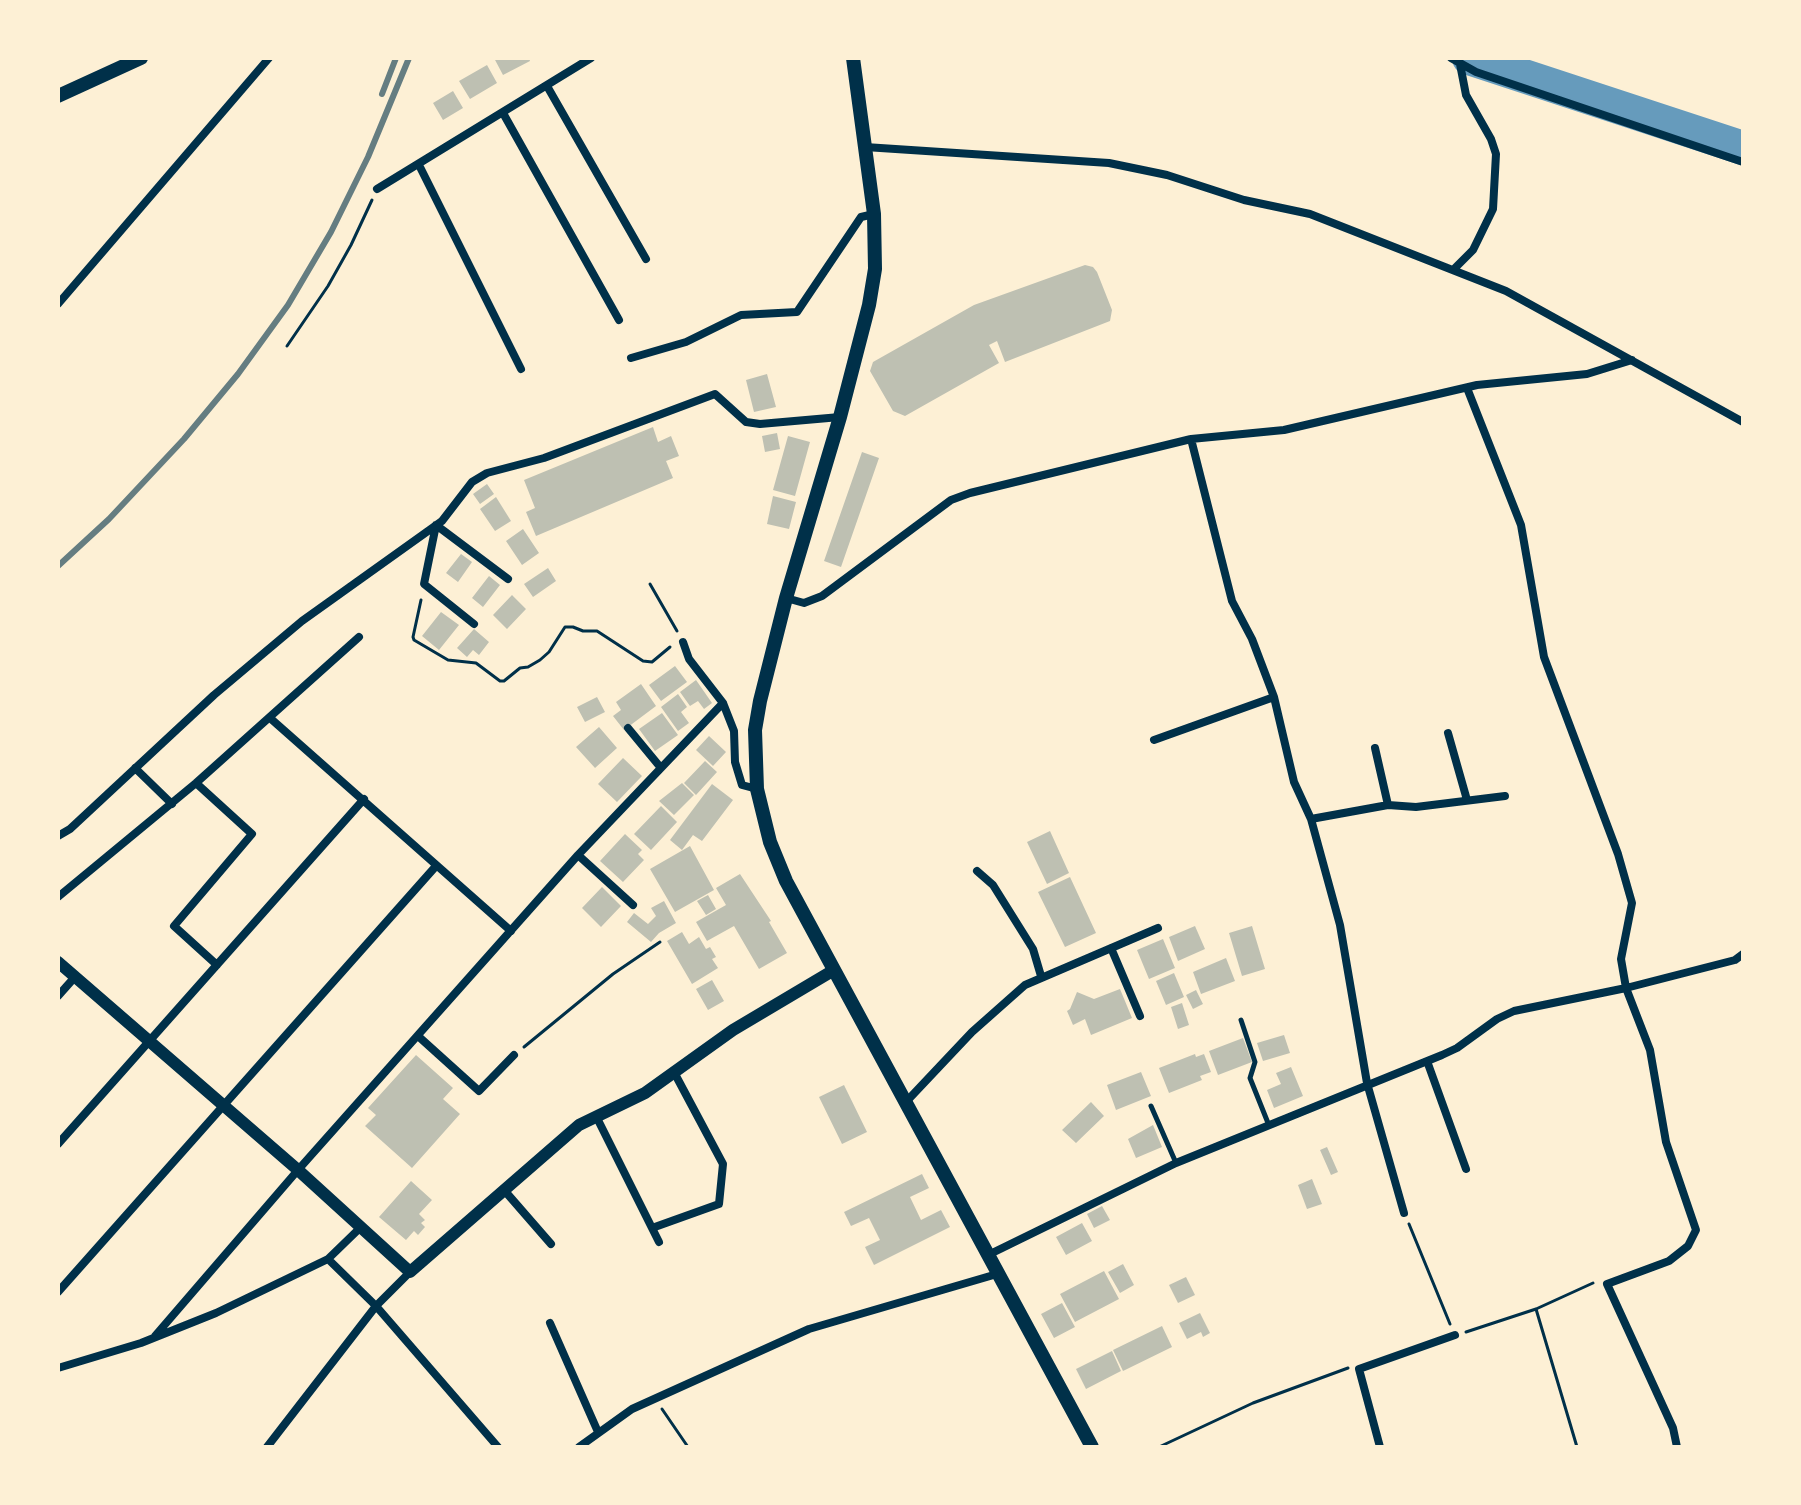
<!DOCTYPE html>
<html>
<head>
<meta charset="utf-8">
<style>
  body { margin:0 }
  #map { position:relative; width:1801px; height:1505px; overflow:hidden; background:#fdf0d5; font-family:"PT Sans",sans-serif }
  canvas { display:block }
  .frame { position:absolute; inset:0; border:60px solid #fdf0d5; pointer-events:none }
</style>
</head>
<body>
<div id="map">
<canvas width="1801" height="1505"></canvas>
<div class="frame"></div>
</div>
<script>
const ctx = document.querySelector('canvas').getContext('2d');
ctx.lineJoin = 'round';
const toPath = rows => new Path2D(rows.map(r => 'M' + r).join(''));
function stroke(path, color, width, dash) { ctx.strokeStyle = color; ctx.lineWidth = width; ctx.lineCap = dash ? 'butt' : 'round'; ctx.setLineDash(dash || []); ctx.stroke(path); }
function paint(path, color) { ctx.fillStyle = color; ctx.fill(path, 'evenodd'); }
const river = toPath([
  [1469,58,1743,148]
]);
const building = toPath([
  [494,58,529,58,530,61,503,75],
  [487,65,497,83,470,99,459,81],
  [453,91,463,108,443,120,433,103],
  [1085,265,1093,267,1097,272,1112,310,1110,321,1005,362,997,341,989,345,999,363,905,416,893,411,870,371,873,362,974,305],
  [767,374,776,407,754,412,746,380],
  [653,427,658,442,671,436,679,456,666,461,673,478,536,536,526,512,535,508,524,480],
  [777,433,780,449,765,452,762,436],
  [788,436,810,442,795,496,773,490],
  [862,452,879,458,841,567,824,561],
  [487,484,494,494,480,504,473,494],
  [773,496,796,502,789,529,767,524],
  [496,497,511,521,495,531,480,509],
  [523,529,539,553,522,565,506,541],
  [461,554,472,562,458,582,446,573],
  [548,568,556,581,533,597,524,584],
  [489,576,500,585,483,607,472,598],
  [512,595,526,609,507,629,493,615],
  [441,612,459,625,439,650,422,636],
  [474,629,489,642,479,655,473,650,467,657,457,648],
  [675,666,687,682,661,701,649,685],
  [696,680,712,703,704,709,698,701,690,706,680,692],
  [641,684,656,706,624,730,613,716,621,710,616,702],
  [678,694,687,707,681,712,689,723,678,731,661,707],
  [597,697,605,712,585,722,577,707],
  [662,713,678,735,655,751,639,729],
  [599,727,617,748,595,768,576,747],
  [709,736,726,752,713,766,696,750],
  [623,758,642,776,617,802,598,784],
  [705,761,717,772,696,795,684,783],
  [682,783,694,795,674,815,659,801],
  [712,784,733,800,702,841,693,835,682,850,670,840],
  [661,806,677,822,651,850,634,834],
  [1050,831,1069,873,1047,884,1027,842],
  [625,834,642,850,638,854,644,860,623,882,600,861],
  [690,846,714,890,675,912,650,869],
  [740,874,771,921,769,922,787,953,759,969,734,926,707,941,696,922,726,905,716,888],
  [1070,877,1096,933,1065,947,1038,892],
  [602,887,621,906,601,927,582,908],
  [708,895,716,909,706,915,697,901],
  [664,901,676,923,659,933,651,942,627,922,634,913,648,924,656,916,651,908],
  [1195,926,1205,949,1178,961,1169,937],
  [1252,926,1265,969,1242,976,1229,933],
  [682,932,689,944,699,937,706,949,710,947,716,957,712,959,718,968,692,984,667,941],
  [1163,939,1175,968,1149,979,1137,950],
  [1226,958,1235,981,1201,994,1193,972],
  [1174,973,1184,997,1166,1005,1156,981],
  [712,980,724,1001,708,1010,696,989],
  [1120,989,1132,1018,1091,1035,1085,1019,1073,1025,1067,1011,1070,1009,1077,992,1094,999],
  [1196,990,1203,1004,1193,1009,1186,995],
  [1182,1003,1189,1025,1178,1029,1171,1007],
  [1284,1035,1290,1053,1263,1061,1257,1043],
  [1243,1038,1252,1062,1218,1075,1209,1051],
  [1195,1054,1196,1057,1204,1054,1211,1072,1200,1076,1202,1080,1169,1093,1159,1068],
  [416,1055,453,1088,443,1099,460,1114,412,1168,365,1126,376,1115,368,1108],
  [1291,1067,1303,1096,1274,1108,1267,1090,1281,1084,1276,1073],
  [1141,1072,1151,1096,1116,1110,1107,1085],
  [844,1085,867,1132,842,1144,819,1097],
  [1091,1102,1104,1116,1076,1143,1062,1130],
  [1153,1125,1162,1147,1136,1158,1128,1139],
  [1327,1147,1338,1172,1331,1175,1320,1150],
  [922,1174,929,1188,910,1197,921,1220,941,1210,950,1227,874,1265,865,1247,880,1240,869,1218,851,1226,844,1212],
  [1312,1179,1322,1204,1307,1209,1298,1185],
  [411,1181,432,1200,419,1214,425,1220,421,1223,425,1227,418,1235,414,1231,406,1240,379,1217],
  [1102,1206,1110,1220,1094,1228,1087,1214],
  [1082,1223,1092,1241,1066,1255,1056,1237],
  [1123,1264,1134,1285,1120,1293,1108,1272],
  [1104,1271,1119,1299,1075,1322,1060,1294],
  [1186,1277,1195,1295,1178,1303,1169,1285],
  [1062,1303,1075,1327,1054,1338,1041,1314],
  [1200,1313,1210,1333,1203,1337,1201,1332,1187,1339,1179,1323],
  [1162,1326,1172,1347,1123,1371,1113,1350],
  [1112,1351,1121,1371,1086,1389,1076,1369]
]);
const path = toPath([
  [287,346,328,286,351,245,372,200],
  [650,584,677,631],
  [421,600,413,637,414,640,448,660,476,663,500,681,504,681,520,668,528,667,540,660,549,652,565,627,573,627,583,631,597,631,643,661,652,662,670,647],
  [524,1047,613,974,660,942],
  [1409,1224,1450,1324],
  [1536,1309,1577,1447],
  [1466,1332,1536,1309,1593,1283],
  [662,1409,688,1447],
  [1159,1447,1253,1403,1348,1368]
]);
const service = toPath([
  [1241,1020,1255,1062,1250,1078,1268,1123],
  [1151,1106,1176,1163]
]);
const minor = toPath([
  [1451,58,1476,72,1743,162],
  [547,86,646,259],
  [503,113,619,320],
  [865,147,1109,163,1167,175,1244,200,1310,214,1506,291,1743,422],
  [419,165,521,369],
  [377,189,591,58],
  [1453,270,1473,250,1493,209,1496,154,1491,139,1466,95,1459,59],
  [58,304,269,58],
  [631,358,686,342,741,315,797,312,861,217,874,214],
  [1467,388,1521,525,1544,657,1618,854,1632,903,1621,959,1626,988,1650,1050,1666,1142,1696,1230,1688,1246,1669,1261,1607,1284,1673,1428,1677,1447],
  [1191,439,1232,601,1252,639,1274,697],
  [786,598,804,603,822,596,951,500,970,493,1191,439,1284,430,1477,385,1587,374,1632,360],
  [474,624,424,584,436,525,508,579],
  [683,642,689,659,723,703,734,731,735,762,742,785,757,789],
  [270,718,511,931],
  [628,728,661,768],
  [1448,733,1467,800],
  [1154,740,1274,697,1294,782,1311,819,1340,925,1367,1083,1404,1213],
  [1375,748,1388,805],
  [135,768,172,804],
  [196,783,252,834,174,926,217,965],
  [1311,819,1388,805,1416,807,1505,796],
  [58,836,70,829,214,695,302,621,442,521,472,482,487,473,544,458,715,394,746,422,760,424,840,417],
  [578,855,633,905],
  [977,871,993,885,1033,949,1041,976],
  [58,897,196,783,359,637],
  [1111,948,1140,1016],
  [58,996,74,978],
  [418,1036,479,1091,514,1055],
  [1427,1061,1466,1169],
  [905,1103,972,1032,1025,985,1158,928],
  [596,1116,659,1242],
  [58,1144,364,799],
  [504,1190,551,1244],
  [652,1228,719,1204,723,1164,675,1074],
  [988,1255,1176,1163,1442,1055,1457,1048,1497,1019,1514,1011,1626,988,1735,960,1743,954],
  [328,1259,376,1306,498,1447],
  [58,1292,436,866],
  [550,1323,598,1432],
  [155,1336,298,1170,578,855,723,703],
  [58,1368,141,1343,216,1313,328,1259,361,1227],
  [267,1447,376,1306,410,1272],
  [579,1447,632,1409,809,1329,997,1274],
  [1380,1447,1359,1369,1455,1335]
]);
const tertiary = toPath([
  [58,962,298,1170,410,1272,579,1125,645,1093,733,1030,834,970]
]);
const primary = toPath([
  [853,58,874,214,875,269,869,305,840,417,786,598,760,701,755,730,757,789,770,842,786,881,1092,1447],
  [58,96,141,58]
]);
const rail = toPath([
  [382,94,396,58],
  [58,566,109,519,184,439,238,374,288,305,331,232,368,157,409,58]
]);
stroke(river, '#669bbc', 34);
paint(building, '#bec0b2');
stroke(path, '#003049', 3);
stroke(service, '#003049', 5);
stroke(minor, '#003049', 8);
stroke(tertiary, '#003049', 12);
stroke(primary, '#003049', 14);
stroke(rail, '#657d81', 6);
</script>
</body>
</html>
